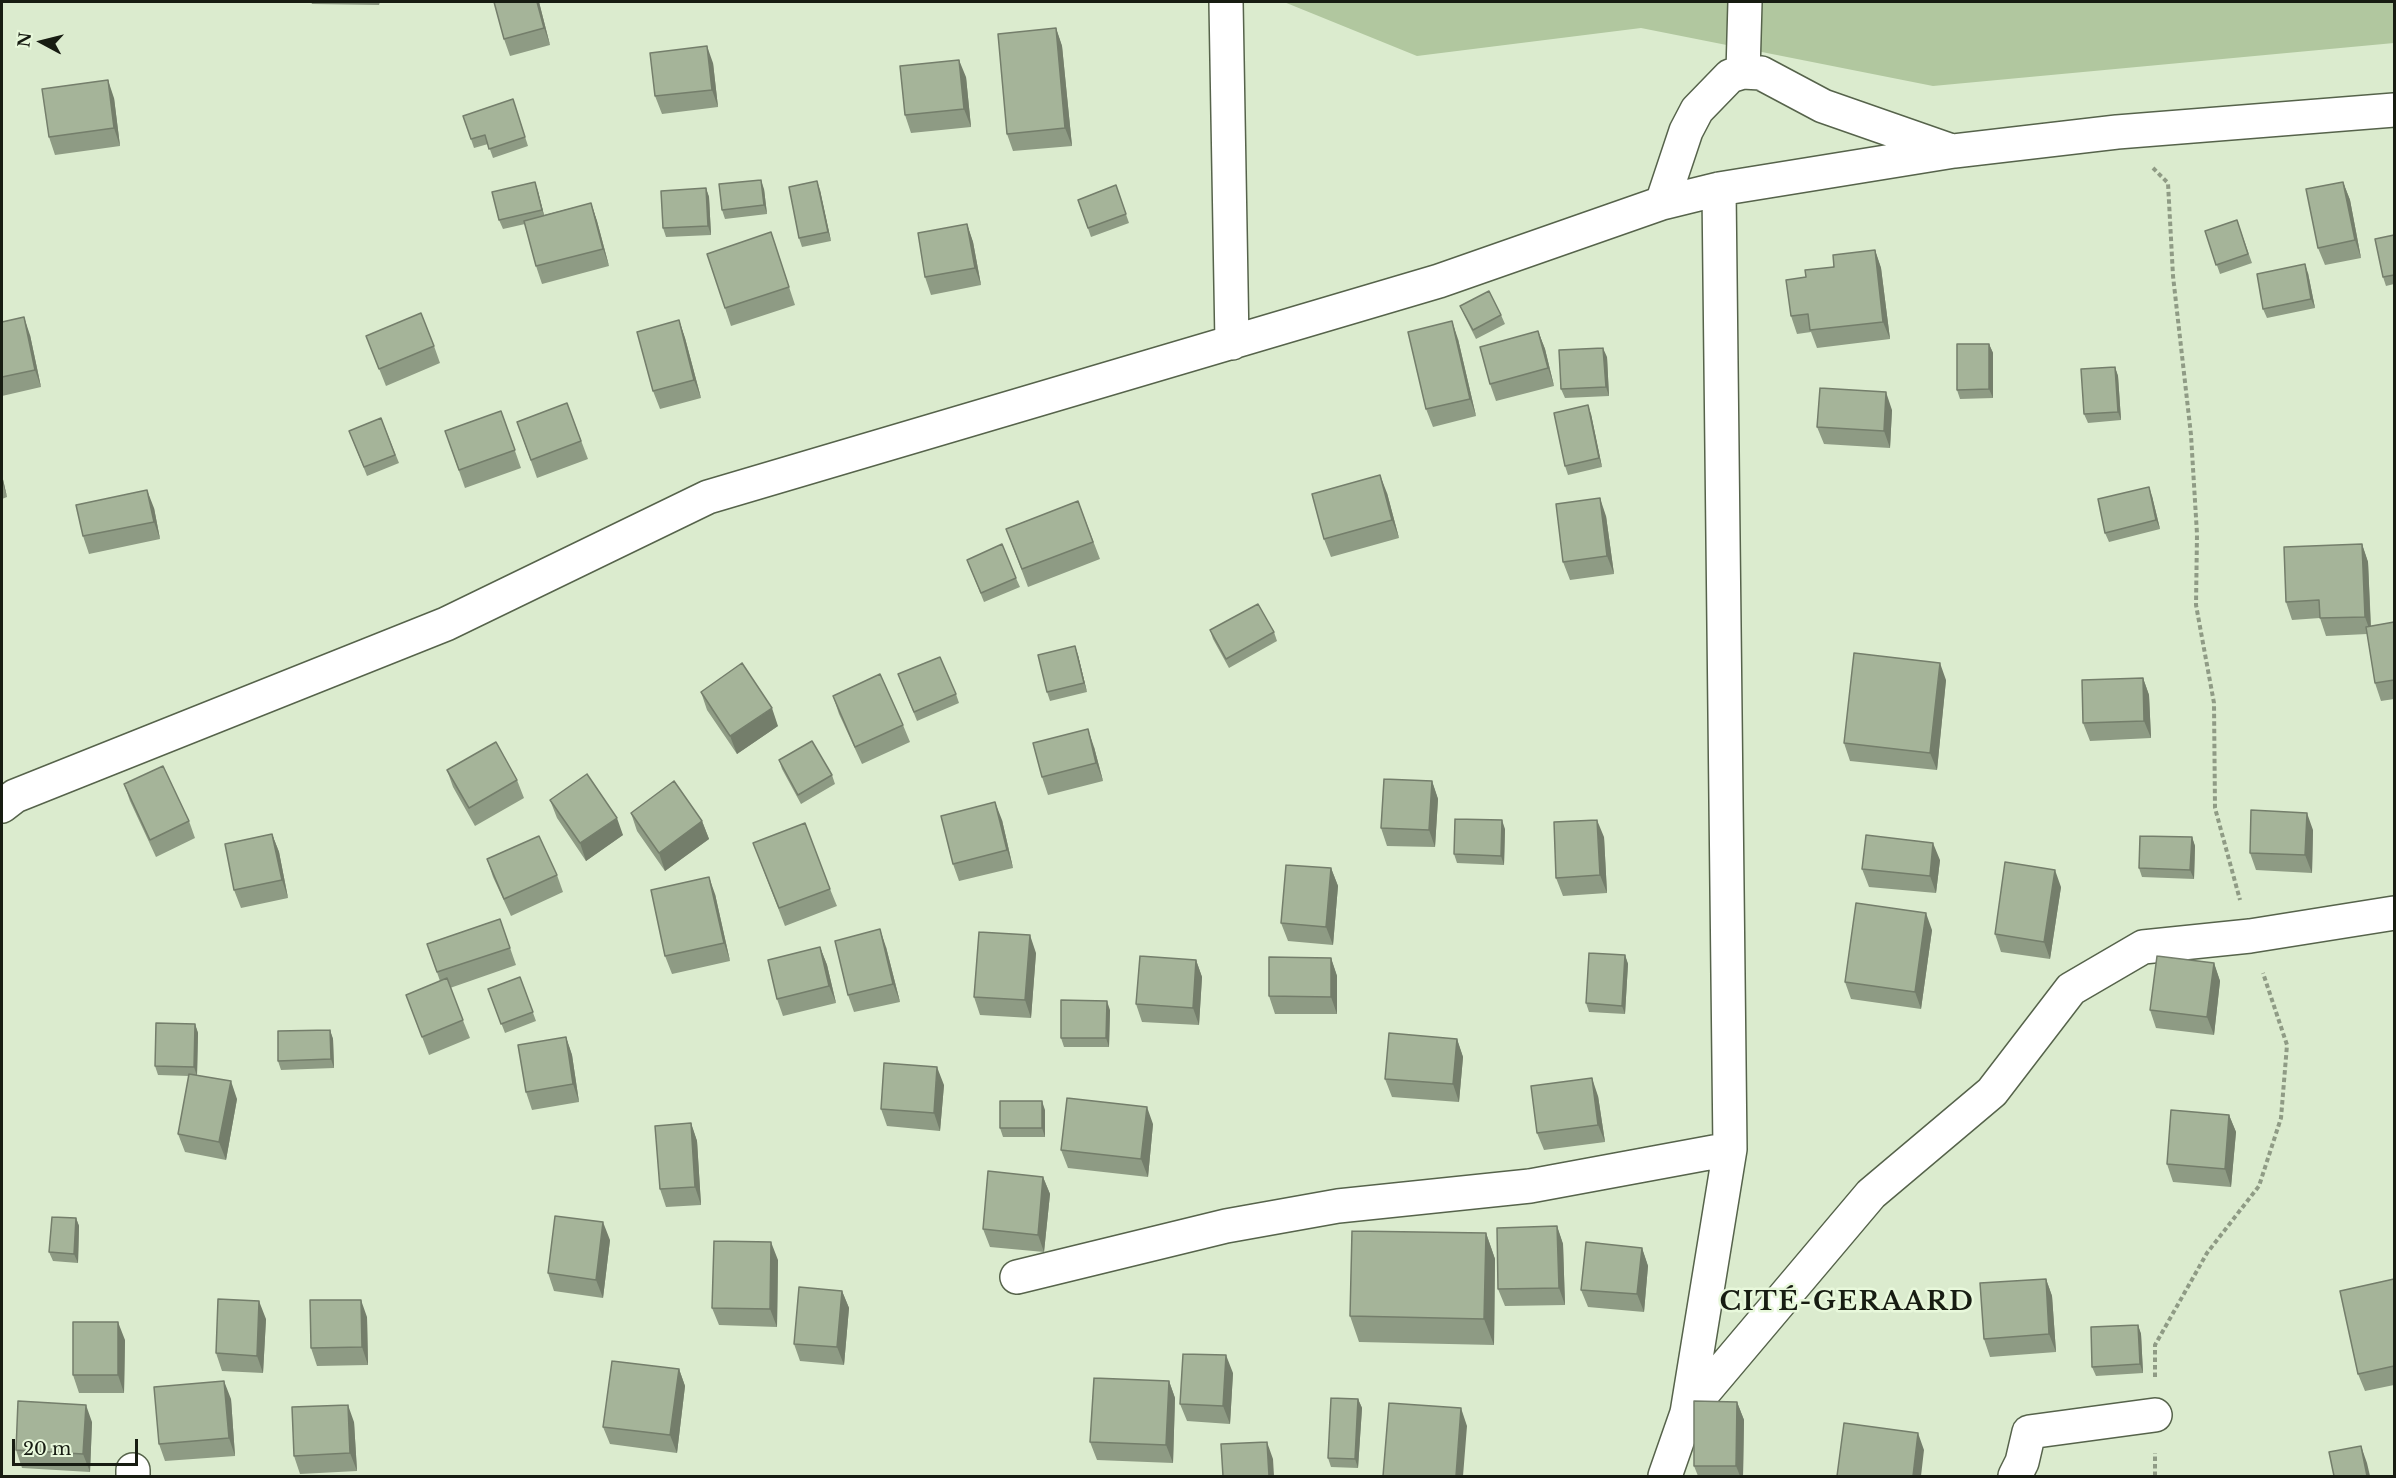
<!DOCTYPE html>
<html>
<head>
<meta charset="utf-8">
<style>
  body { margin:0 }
  #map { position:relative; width:2396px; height:1478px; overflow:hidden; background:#dbebce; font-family:"Libre Baskerville",serif }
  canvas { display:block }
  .frame { position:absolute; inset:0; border:3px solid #171c12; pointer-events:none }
  .north { position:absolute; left:12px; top:12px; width:60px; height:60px; -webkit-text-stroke:4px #e8f8db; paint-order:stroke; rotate:277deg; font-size:16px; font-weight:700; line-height:24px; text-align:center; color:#171c12 }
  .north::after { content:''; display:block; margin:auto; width:21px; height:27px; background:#171c12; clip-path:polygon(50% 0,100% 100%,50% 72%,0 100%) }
  .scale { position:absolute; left:12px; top:1439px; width:126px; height:27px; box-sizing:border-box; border:3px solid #171c12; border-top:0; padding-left:8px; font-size:18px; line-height:21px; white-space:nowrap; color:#171c12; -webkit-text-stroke:4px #e8f8db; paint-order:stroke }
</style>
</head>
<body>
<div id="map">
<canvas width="2396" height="1478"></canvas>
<div class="frame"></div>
<div class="north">N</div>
<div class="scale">20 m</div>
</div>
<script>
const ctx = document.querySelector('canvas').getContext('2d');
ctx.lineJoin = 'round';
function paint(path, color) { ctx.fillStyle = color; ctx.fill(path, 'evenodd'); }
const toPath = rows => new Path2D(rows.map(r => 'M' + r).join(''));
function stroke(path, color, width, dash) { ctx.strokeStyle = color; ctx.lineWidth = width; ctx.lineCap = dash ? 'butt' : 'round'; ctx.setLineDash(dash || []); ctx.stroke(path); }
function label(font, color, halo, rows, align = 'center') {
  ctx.font = font + ' "Libre Baskerville",serif'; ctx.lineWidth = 5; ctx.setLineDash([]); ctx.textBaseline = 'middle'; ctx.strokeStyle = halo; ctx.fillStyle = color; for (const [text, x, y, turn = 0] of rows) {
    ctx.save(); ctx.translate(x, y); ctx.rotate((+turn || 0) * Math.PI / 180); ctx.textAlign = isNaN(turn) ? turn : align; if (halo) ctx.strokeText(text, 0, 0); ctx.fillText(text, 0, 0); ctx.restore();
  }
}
const green = toPath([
  [1284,2,2394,2,2394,43,1933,86,1641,28,1417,56]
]);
const path = toPath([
  [2153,168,2168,183,2173,276,2191,435,2197,534,2196,605,2214,703,2215,808,2240,900],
  [2155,1377,2155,1345,2207,1253,2259,1186,2281,1118,2287,1045,2263,973],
  [2155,1476,2155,1453]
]);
const minor = toPath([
  [1226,2,1232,343],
  [1743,72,1745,2],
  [1662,203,1686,131,1697,110,1730,76,1743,72,1761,73,1823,106,1949,150],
  [2,806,15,796,446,624,708,497,1439,281,1662,203,1719,189,1954,151,2117,132,2394,110],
  [1017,1277,1226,1226,1338,1206,1530,1186,1730,1149],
  [1687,1412,1871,1194,1992,1092,2071,989,2143,947,2250,936,2394,913],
  [133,1470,133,1476],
  [1665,1476,1687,1413,1730,1149,1719,189],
  [2015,1476,2022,1462,2029,1432,2155,1415]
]);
const wall = toPath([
  [311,2,380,2,379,5,312,4],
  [494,2,539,2,550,45,510,56,504,39],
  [1056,28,1062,46,1072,146,1013,151,1007,134],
  [713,63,718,107,662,114,655,96],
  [966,77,971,127,911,133,905,115],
  [114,98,120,146,55,155,49,137],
  [513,99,528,146,493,158,488,144,474,148,463,116],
  [535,182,544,215,591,203,597,221,609,266,542,284,536,266,525,224,503,229,499,220],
  [2343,182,2350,200,2361,258,2325,265,2318,248],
  [1116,185,1129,223,1091,237,1078,200],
  [706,188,709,197,711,235,666,237,663,228],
  [764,189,767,214,725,219,722,210],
  [820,190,831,241,802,247,799,238],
  [2237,220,2252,263,2220,274,2205,231],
  [967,224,973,242,981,285,931,295,925,277],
  [771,232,795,305,731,326,725,308],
  [2394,235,2394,284,2386,286,2383,277],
  [1875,250,1881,268,1890,339,1817,348,1811,332,1797,334,1791,316,1806,277],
  [2308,273,2315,308,2267,318,2263,309],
  [1460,306,1501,315,1505,324,1476,339,1464,315],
  [679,320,685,338,701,398,660,409,653,391],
  [2,322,30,335,41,387,2,396],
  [1538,331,1545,349,1554,386,1496,401,1490,384],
  [366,336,434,346,440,363,386,386],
  [1458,339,1476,416,1433,427,1426,409],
  [1989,344,1993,353,1993,398,1960,399,1957,390],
  [1607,357,1609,396,1565,398,1561,389],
  [2115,367,2118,376,2121,420,2088,423,2084,414],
  [567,403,588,459,537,478,517,422],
  [1892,410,1890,448,1824,444,1817,427],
  [501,411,521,468,465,488,445,431],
  [1591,414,1602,467,1568,475,1565,466],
  [381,418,399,463,367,476,349,431],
  [2,475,7,497,2,499],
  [1387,493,1399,538,1331,557,1324,539],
  [2152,496,2160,529,2109,542,2105,533],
  [1078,501,1100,559,1028,587,1006,529],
  [154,508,160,539,89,554,83,536],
  [1606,516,1614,574,1570,580,1563,562],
  [2362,544,2368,562,2371,626,2394,622,2394,699,2381,701,2375,683,2367,634,2326,636,2320,618,2292,620,2286,602],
  [967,560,1016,578,1020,587,984,602],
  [1210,630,1274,632,1277,641,1229,668,1213,639],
  [1075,646,1078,655,1087,692,1050,701,1047,692],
  [898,674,956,694,959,703,917,721],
  [2143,678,2149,695,2151,738,2090,741,2083,723],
  [1946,680,1937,770,1850,761,1844,743],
  [701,692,778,726,737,754,707,710],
  [833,696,903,725,910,742,862,764,839,714],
  [1094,747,1103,781,1048,795,1042,777],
  [779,760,832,775,835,784,801,804,782,769],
  [447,770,517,780,524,798,475,826,453,787],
  [1432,781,1438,799,1435,847,1387,846,1381,828],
  [124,784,189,821,195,838,156,857,130,801],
  [550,800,623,835,586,861,557,818],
  [631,813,702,821,709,839,665,871,637,831],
  [1002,820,1013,868,959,881,953,864],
  [1505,829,1504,865,1457,863,1454,854],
  [2313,830,2312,873,2256,870,2250,853],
  [272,834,279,852,288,898,241,908,234,890],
  [1604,837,1607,893,1563,896,1556,878],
  [2192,837,2195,846,2194,879,2142,877,2139,868],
  [487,859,557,875,563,892,511,916,493,877],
  [1940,860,1936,893,1869,887,1862,869],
  [760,861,830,889,837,906,785,926],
  [1331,868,1338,886,1333,945,1288,941,1281,923],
  [2061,887,2050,959,2001,952,1995,934],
  [715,894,730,961,672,974,665,956],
  [500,919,516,965,450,988,470,1038,429,1055,406,995,440,981,427,944],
  [1932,930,1921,1009,1851,999,1845,982],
  [820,947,827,965,836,1003,783,1016,777,999],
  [886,947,900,1002,854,1012,848,995],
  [1036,953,1031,1018,980,1015,974,997],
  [1625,955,1628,964,1625,1014,1589,1012,1586,1003],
  [1331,958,1337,976,1337,1014,1275,1014,1269,996],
  [1196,960,1202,977,1199,1025,1142,1022,1136,1004],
  [2214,963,2220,981,2214,1035,2156,1028,2150,1010],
  [520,977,536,1021,505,1033,488,989],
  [1110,1010,1109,1047,1064,1047,1061,1038],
  [195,1024,198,1033,197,1075,237,1099,226,1160,185,1152,178,1134,189,1076,158,1075,155,1066],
  [330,1030,333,1039,334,1068,281,1070,278,1061],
  [566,1037,572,1055,579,1102,532,1110,526,1092],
  [1457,1039,1463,1057,1459,1102,1392,1097,1385,1079],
  [944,1085,940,1131,887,1126,881,1109],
  [1598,1096,1605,1142,1544,1150,1537,1133],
  [1045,1110,1045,1137,1003,1137,1000,1128],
  [2229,1115,2236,1132,2231,1187,2173,1182,2167,1164],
  [691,1123,697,1141,701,1205,666,1207,660,1189],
  [1153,1124,1148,1177,1068,1168,1061,1150],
  [1043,1177,1050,1194,1044,1252,990,1247,983,1229],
  [76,1218,79,1226,78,1263,53,1261,49,1252],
  [1557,1226,1563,1244,1565,1305,1505,1306,1498,1289],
  [1486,1233,1495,1259,1494,1345,1359,1342,1350,1316],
  [610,1240,603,1298,554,1291,548,1273],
  [1642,1248,1648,1266,1644,1312,1588,1307,1581,1290],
  [778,1260,777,1327,719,1325,712,1308],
  [2046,1279,2052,1296,2056,1352,1990,1357,1984,1339],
  [2394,1279,2394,1385,2365,1391,2358,1374],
  [842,1291,849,1308,844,1365,800,1361,794,1344],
  [367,1317,368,1365,317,1366,311,1348],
  [266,1319,263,1373,222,1371,216,1353],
  [2138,1325,2141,1334,2143,1373,2096,1376,2092,1367],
  [125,1340,124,1393,79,1393,73,1375],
  [679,1369,685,1386,677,1453,610,1444,603,1427],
  [1233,1373,1230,1424,1187,1421,1180,1404],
  [1169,1381,1175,1398,1173,1463,1097,1460,1090,1442],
  [231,1399,235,1456,165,1461,159,1444],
  [1358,1399,1362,1408,1358,1468,1331,1467,1328,1458],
  [1737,1402,1744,1420,1743,1476,1698,1476,1694,1466],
  [92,1422,90,1472,22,1468,16,1450],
  [354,1422,357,1471,300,1474,294,1456]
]);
const shadedWall = toPath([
  [537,2,539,2,550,45,544,28],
  [1056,28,1062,46,1072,146,1065,128],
  [707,46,713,63,718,107,712,90],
  [959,60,966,77,971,127,964,109],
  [108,80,114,98,120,146,114,128],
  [761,180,764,189,767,214,764,205],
  [817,181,820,190,831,241,828,232],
  [535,182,538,191,545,219,542,210],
  [2343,182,2350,200,2361,258,2355,240],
  [706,188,709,197,711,235,708,226],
  [591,203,597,221,609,266,603,249],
  [967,224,973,242,981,285,975,268],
  [1875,250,1881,268,1890,339,1883,322],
  [2305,264,2308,273,2315,308,2311,299],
  [24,317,30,335,41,387,35,370],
  [679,320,685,338,701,398,694,380],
  [1452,321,1458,339,1476,416,1470,399],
  [1538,331,1545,349,1554,386,1548,368],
  [1989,344,1993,353,1993,398,1989,389],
  [1603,348,1607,357,1609,396,1606,387],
  [2115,367,2118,376,2121,420,2118,412],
  [1886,392,1892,410,1890,448,1884,431],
  [1588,405,1591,414,1602,467,1599,458],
  [2,475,7,497,2,481],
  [1380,475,1387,493,1399,538,1392,520],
  [2149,487,2152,496,2160,529,2156,520],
  [147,490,154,508,160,539,154,522],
  [1600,498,1606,516,1614,574,1607,556],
  [2362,544,2368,562,2371,634,2365,617],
  [1075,646,1078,655,1087,692,1084,683],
  [1940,663,1946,680,1937,770,1930,753],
  [2143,678,2149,695,2151,738,2144,721],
  [772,708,778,726,737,754,730,736],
  [1088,729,1094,747,1103,781,1096,763],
  [1432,781,1438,799,1435,847,1429,830],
  [995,802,1002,820,1013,868,1007,850],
  [2307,813,2313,830,2312,873,2305,855],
  [617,818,623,835,586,861,580,843],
  [1502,820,1505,829,1504,865,1501,856],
  [1597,820,1604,837,1607,893,1600,875],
  [702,821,709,839,665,871,659,853],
  [272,834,279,852,288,898,282,880],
  [2192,837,2195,846,2194,879,2190,870],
  [1933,843,1940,860,1936,893,1930,876],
  [1331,868,1338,886,1333,945,1326,927],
  [2055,870,2061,887,2050,959,2044,942],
  [709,877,715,894,730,961,724,943],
  [1926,913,1932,930,1921,1009,1915,992],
  [880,929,886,947,900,1002,893,984],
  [1030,935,1036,953,1031,1018,1025,1000],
  [820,947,827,965,836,1003,829,986],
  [1625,955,1628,964,1625,1014,1622,1006],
  [1331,958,1337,976,1337,1014,1331,997],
  [1196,960,1202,977,1199,1025,1193,1008],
  [2214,963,2220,981,2214,1035,2207,1017],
  [1107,1001,1110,1010,1109,1047,1106,1038],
  [195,1024,198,1033,197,1076,194,1067],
  [330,1030,333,1039,334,1068,331,1059],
  [566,1037,572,1055,579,1102,573,1084],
  [1457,1039,1463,1057,1459,1102,1453,1084],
  [937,1067,944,1085,940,1131,934,1113],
  [1592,1078,1598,1096,1605,1142,1598,1125],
  [231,1081,237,1099,226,1160,219,1142],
  [1042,1101,1045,1110,1045,1137,1042,1128],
  [1147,1107,1153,1124,1148,1177,1141,1159],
  [2229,1115,2236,1132,2231,1187,2225,1169],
  [691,1123,697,1141,701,1205,695,1187],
  [1043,1177,1050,1194,1044,1252,1038,1235],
  [76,1218,79,1226,78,1263,74,1254],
  [603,1222,610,1240,603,1298,596,1280],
  [1557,1226,1563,1244,1565,1305,1559,1288],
  [1486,1233,1495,1259,1494,1345,1484,1319],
  [771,1242,778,1260,777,1327,770,1309],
  [1642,1248,1648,1266,1644,1312,1637,1294],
  [2046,1279,2052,1296,2056,1352,2049,1334],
  [842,1291,849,1308,844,1365,837,1347],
  [361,1300,367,1317,368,1365,362,1347],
  [259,1301,266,1319,263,1373,257,1356],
  [118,1322,125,1340,124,1393,118,1375],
  [2138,1325,2141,1334,2143,1373,2140,1364],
  [1226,1355,1233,1373,1230,1424,1223,1406],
  [679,1369,685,1386,677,1453,670,1435],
  [224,1381,231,1399,235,1456,229,1438],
  [1169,1381,1175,1398,1173,1463,1166,1445],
  [1358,1399,1362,1408,1358,1468,1355,1459],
  [1737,1402,1744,1420,1743,1476,1740,1476,1736,1466],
  [86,1405,92,1422,90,1472,83,1454],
  [348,1405,354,1422,357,1471,350,1453],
  [1461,1408,1467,1426,1463,1476,1456,1476],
  [1918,1433,1924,1450,1921,1476,1913,1476],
  [1267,1442,1273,1459,1274,1476,1269,1476],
  [2361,1446,2367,1463,2370,1476,2367,1476]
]);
const building = toPath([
  [494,2,537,2,544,28,504,39,494,2],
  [1056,28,1065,128,1007,134,998,34,1056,28],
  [707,46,712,90,655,96,650,53,707,46],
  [959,60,964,109,905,115,900,66,959,60],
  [108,80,114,128,49,137,42,89,108,80],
  [513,99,525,137,489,149,485,135,471,139,463,116,513,99],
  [761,180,764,205,722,210,719,184,761,180],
  [817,181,828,232,799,238,789,187,817,181],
  [535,182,542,210,499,220,492,192,535,182],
  [2343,182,2355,240,2318,248,2306,189,2343,182],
  [1116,185,1126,214,1088,228,1078,200,1116,185],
  [706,188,708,226,663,228,661,191,706,188],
  [591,203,603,249,536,266,524,221,591,203],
  [2237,220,2248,254,2216,265,2205,231,2237,220],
  [967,224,975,268,925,277,918,233,967,224],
  [771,232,789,287,725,308,707,254,771,232],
  [2394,235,2394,275,2383,277,2375,239,2394,235],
  [1875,250,1883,322,1810,330,1808,314,1791,316,1786,280,1806,277,1805,270,1834,267,1833,255,1875,250],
  [2305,264,2311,299,2263,309,2257,274,2305,264],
  [1489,291,1501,315,1473,330,1460,306,1489,291],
  [421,313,434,346,379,369,366,336,421,313],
  [24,317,35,370,2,377,2,322,24,317],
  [679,320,694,380,653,391,637,332,679,320],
  [1452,321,1470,399,1426,409,1408,332,1452,321],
  [1538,331,1548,368,1490,384,1480,347,1538,331],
  [1957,344,1989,344,1989,389,1957,390,1957,344],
  [1603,348,1606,387,1561,389,1559,350,1603,348],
  [2115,367,2118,412,2084,414,2081,369,2115,367],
  [1820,388,1886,392,1884,431,1817,427,1820,388],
  [567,403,581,441,531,460,517,422,567,403],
  [1588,405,1599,458,1565,466,1554,413,1588,405],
  [501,411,515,450,459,470,445,431,501,411],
  [381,418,395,455,364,467,349,431,381,418],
  [1380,475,1392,520,1324,539,1312,494,1380,475],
  [2149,487,2156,520,2105,533,2098,499,2149,487],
  [147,490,154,522,83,536,76,505,147,490],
  [1600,498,1607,556,1563,562,1556,504,1600,498],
  [1078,501,1093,542,1022,569,1006,529,1078,501],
  [1002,544,1016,578,981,593,967,560,1002,544],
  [2362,544,2365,617,2320,618,2319,600,2286,602,2284,547,2362,544],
  [1258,604,1274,632,1226,659,1210,630,1258,604],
  [2394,622,2394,680,2375,683,2366,627,2394,622],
  [1075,646,1084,683,1047,692,1038,655,1075,646],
  [1854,653,1940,663,1930,753,1844,743,1854,653],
  [940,657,956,694,914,712,898,674,940,657],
  [742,663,772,708,730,736,701,692,742,663],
  [880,674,903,725,855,747,833,696,880,674],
  [2143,678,2144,721,2083,723,2082,680,2143,678],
  [1088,729,1096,763,1042,777,1033,743,1088,729],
  [812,741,832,775,798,795,779,760,812,741],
  [496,742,517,780,469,808,447,770,496,742],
  [163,766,189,821,150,840,124,784,163,766],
  [587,774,617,818,580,843,550,800,587,774],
  [1384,779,1432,781,1429,830,1381,828,1384,779],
  [674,781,702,821,659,853,631,813,674,781],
  [995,802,1007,850,953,864,941,816,995,802],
  [2251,810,2307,813,2305,855,2250,853,2251,810],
  [1455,819,1502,820,1501,856,1454,854,1455,819],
  [1597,820,1600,875,1556,878,1554,822,1597,820],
  [805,823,830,889,779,908,753,843,805,823],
  [272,834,282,880,234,890,225,844,272,834],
  [1866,835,1933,843,1930,876,1862,869,1866,835],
  [539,836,557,875,504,899,487,859,539,836],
  [2140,836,2192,837,2190,870,2139,868,2140,836],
  [2005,862,2055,870,2044,942,1995,934,2005,862],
  [1286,865,1331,868,1326,927,1281,923,1286,865],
  [709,877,724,943,665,956,651,890,709,877],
  [1856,903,1926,913,1915,992,1845,982,1856,903],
  [500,919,510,948,437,972,427,944,500,919],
  [880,929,893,984,848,995,835,941,880,929],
  [979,932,1030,935,1025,1000,974,997,979,932],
  [820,947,829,986,777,999,768,960,820,947],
  [1589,953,1625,955,1622,1006,1586,1003,1589,953],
  [1140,956,1196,960,1193,1008,1136,1004,1140,956],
  [2157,956,2214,963,2207,1017,2150,1010,2157,956],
  [1269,957,1331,958,1331,997,1269,996,1269,957],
  [520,977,533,1012,501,1024,488,989,520,977],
  [447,978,463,1020,422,1037,406,995,447,978],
  [1061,1000,1107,1001,1106,1038,1061,1038,1061,1000],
  [156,1023,195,1024,194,1067,155,1066,156,1023],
  [330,1030,331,1059,278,1061,278,1031,330,1030],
  [1389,1033,1457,1039,1453,1084,1385,1079,1389,1033],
  [566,1037,573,1084,526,1092,518,1045,566,1037],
  [884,1063,937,1067,934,1113,881,1109,884,1063],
  [189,1074,231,1081,219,1142,178,1134,189,1074],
  [1592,1078,1598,1125,1537,1133,1531,1086,1592,1078],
  [1067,1098,1147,1107,1141,1159,1061,1150,1067,1098],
  [1000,1101,1042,1101,1042,1128,1000,1128,1000,1101],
  [2171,1110,2229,1115,2225,1169,2167,1164,2171,1110],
  [691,1123,695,1187,660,1189,655,1126,691,1123],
  [988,1171,1043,1177,1038,1235,983,1229,988,1171],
  [555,1216,603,1222,596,1280,548,1273,555,1216],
  [52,1217,76,1218,74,1254,49,1252,52,1217],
  [1557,1226,1559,1288,1498,1289,1497,1228,1557,1226],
  [1352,1231,1486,1233,1484,1319,1350,1316,1352,1231],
  [714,1241,771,1242,770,1309,712,1308,714,1241],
  [1586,1242,1642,1248,1637,1294,1581,1290,1586,1242],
  [2046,1279,2049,1334,1984,1339,1980,1283,2046,1279],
  [2394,1279,2394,1366,2358,1374,2340,1291,2394,1279],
  [799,1287,842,1291,837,1347,794,1344,799,1287],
  [218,1299,259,1301,257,1356,216,1353,218,1299],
  [310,1300,361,1300,362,1347,311,1348,310,1300],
  [73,1322,118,1322,118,1375,73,1375,73,1322],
  [2138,1325,2140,1364,2092,1367,2091,1327,2138,1325],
  [1183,1354,1226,1355,1223,1406,1180,1404,1183,1354],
  [612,1361,679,1369,670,1435,603,1427,612,1361],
  [1094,1378,1169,1381,1166,1445,1090,1442,1094,1378],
  [224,1381,229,1438,159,1444,154,1387,224,1381],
  [1331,1398,1358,1399,1355,1459,1328,1458,1331,1398],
  [18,1401,86,1405,83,1454,16,1450,18,1401],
  [1694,1401,1737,1402,1736,1466,1694,1466,1694,1401],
  [1389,1403,1461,1408,1456,1476,1383,1476,1389,1403],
  [348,1405,350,1453,294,1456,292,1407,348,1405],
  [1844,1423,1918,1433,1913,1476,1837,1476,1844,1423],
  [1267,1442,1269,1476,1223,1476,1221,1444,1267,1442],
  [2361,1446,2367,1476,2334,1476,2329,1452,2361,1446]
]);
const districtNames = [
  ["CITÉ-GERAARD",1847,1303]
];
paint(green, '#b1c79f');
stroke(minor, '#56634b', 36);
stroke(path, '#8f9b85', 4, [4.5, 3]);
stroke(minor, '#fff', 33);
paint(wall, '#8e9b84');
paint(shadedWall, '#747e6b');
paint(building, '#a5b499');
stroke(building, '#747e6b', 1.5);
ctx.letterSpacing = '1.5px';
label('bold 26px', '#171c12', '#e8f8db', districtNames);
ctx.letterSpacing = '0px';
</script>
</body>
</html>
